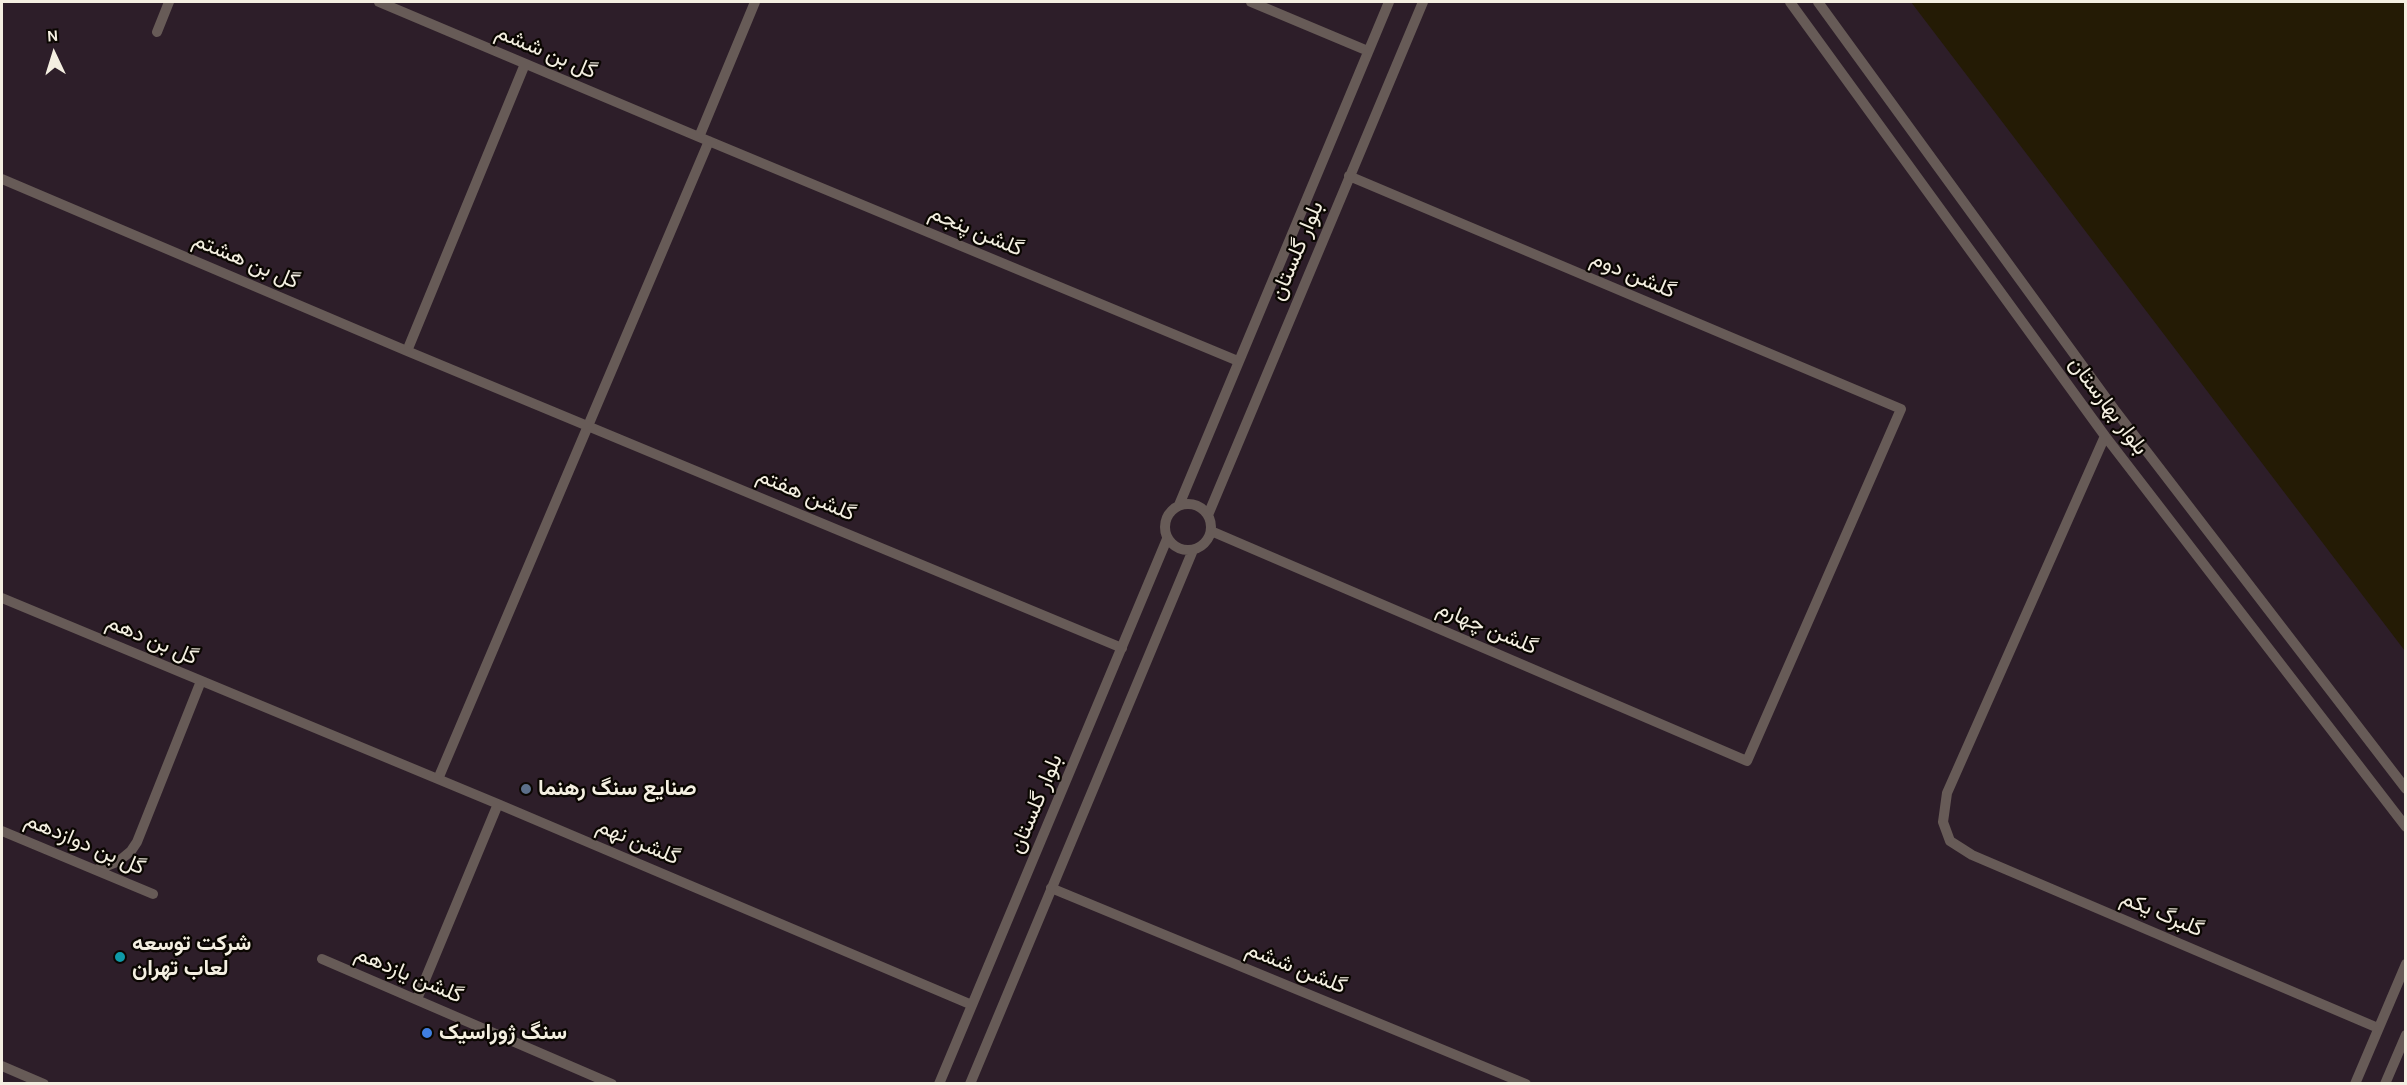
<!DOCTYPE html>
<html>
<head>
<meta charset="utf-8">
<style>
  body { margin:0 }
  #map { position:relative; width:2407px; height:1085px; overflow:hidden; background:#241b05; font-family:Karla,sans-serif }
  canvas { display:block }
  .frame { position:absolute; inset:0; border:3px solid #f4efe1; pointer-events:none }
  .north { position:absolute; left:24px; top:24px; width:60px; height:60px; -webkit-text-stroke:4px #0a0601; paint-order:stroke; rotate:356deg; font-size:16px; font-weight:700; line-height:24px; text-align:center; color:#f4efe1 }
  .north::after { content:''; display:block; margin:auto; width:21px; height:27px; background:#f4efe1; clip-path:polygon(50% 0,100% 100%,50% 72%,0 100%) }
</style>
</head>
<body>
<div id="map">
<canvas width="2407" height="1085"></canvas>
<div class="frame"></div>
<div class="north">N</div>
</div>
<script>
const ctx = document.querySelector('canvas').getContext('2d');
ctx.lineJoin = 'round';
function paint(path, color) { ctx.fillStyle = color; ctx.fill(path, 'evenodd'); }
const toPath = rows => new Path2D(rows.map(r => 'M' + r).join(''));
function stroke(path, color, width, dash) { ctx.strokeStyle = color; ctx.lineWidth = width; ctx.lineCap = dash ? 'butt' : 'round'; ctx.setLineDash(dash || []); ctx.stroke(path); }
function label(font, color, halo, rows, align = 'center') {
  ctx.font = font + ' Karla,Vazirmatn,sans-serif'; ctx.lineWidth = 4.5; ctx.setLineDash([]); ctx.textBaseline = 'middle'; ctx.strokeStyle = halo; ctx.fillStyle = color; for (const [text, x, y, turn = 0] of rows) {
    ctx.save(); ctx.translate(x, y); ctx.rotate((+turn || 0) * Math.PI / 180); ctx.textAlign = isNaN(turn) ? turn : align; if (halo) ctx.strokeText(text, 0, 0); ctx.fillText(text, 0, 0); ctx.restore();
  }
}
const industrial = toPath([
  [2,2,1911,2,2405,651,2405,1083,2,1084]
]);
const minor = toPath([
  [379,2,699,137,1238,361],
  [1251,2,1368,51],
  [1790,2,2105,436,2406,827],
  [1818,2,2114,409,2406,789],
  [157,32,169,2],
  [699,137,755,2],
  [2,179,407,351,1122,648],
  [407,351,525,64],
  [2105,436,1947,793,1943,822,1950,841,1972,855,2378,1028],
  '1165 527a23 23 0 1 1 46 0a23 23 0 1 1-46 0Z',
  [1179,505,1389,2],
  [1208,515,1423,2],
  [1211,531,1747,761,1901,409,1349,176],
  [2,598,498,804,972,1005],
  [438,779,709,141],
  [2,831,153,894],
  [96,870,119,861,131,851,137,842,201,681],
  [1051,888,1526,1084],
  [322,959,612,1084],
  [417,999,498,804],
  [2,1066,44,1084],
  [939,1084,1167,539],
  [970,1084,1193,550],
  [2355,1084,2406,964],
  [2385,1084,2406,1035]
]);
const markers = [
  [526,789,6,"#5c6f8a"],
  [120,957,6,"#0f9aa8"],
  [427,1033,6,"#3f7fe0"]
];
const streetNames = [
  ["گل بن ششم",546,52,23],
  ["گلشن پنجم",976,231,23],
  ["بلوار گلستان",1297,251,-67],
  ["گل بن هشتم",246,261,23],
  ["گلشن دوم",1633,275,23],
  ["بلوار بهارستان",2108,406,53],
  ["گلشن هفتم",806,495,23],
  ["گلشن چهارم",1487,628,23],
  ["گل بن دهم",152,640,23],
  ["بلوار گلستان",1036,804,-67],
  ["گلشن نهم",638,842,23],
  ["گل بن دوازدهم",85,844,23],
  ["گلبرگ یکم",2162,914,23],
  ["گلشن ششم",1296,968,22],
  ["گلشن یازدهم",409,975,23]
];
const poiNames = [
  ["صنایع سنگ رهنما",538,789],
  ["شرکت توسعه",132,944],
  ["لعاب تهران",132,969],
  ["سنگ ژوراسیک",439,1033]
];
paint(industrial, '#2d1e29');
stroke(minor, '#675b57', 10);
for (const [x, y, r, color] of markers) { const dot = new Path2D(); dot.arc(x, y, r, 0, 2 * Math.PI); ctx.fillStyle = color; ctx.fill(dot); stroke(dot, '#0a0601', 2); }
label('22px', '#f4efe1', '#0a0601', streetNames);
label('bold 22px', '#f4efe1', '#0a0601', poiNames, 'left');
</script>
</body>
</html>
